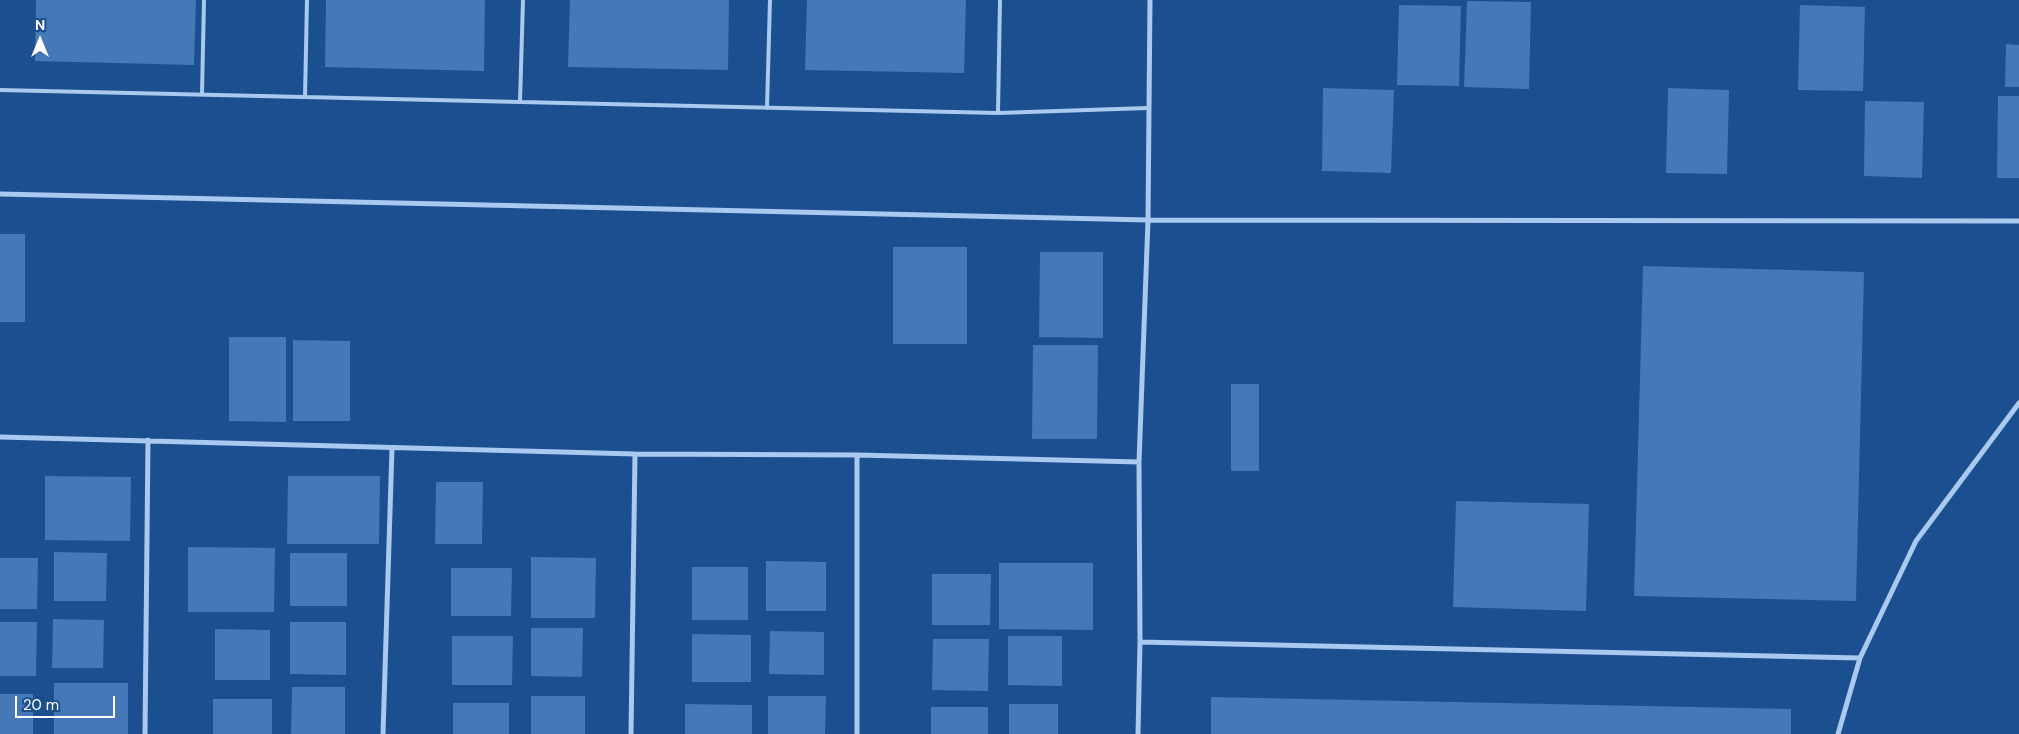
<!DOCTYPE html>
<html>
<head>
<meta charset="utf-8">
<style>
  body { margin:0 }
  #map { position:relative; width:2019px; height:734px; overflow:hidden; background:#1b4f8f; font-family:"DM Sans",sans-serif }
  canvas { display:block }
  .north { position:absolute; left:15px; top:15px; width:50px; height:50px; -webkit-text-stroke:4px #1b4f8f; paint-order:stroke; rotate:0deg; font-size:14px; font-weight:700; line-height:20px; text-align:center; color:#fff }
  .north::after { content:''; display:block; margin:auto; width:18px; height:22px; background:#fff; clip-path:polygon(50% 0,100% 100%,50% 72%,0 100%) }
  .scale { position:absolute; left:15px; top:696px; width:100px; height:22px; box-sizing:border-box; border:2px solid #fff; border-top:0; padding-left:6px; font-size:15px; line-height:18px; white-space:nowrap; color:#fff; -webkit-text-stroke:4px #1b4f8f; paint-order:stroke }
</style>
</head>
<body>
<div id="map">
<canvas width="2019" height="734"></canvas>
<div class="north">N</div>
<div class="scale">20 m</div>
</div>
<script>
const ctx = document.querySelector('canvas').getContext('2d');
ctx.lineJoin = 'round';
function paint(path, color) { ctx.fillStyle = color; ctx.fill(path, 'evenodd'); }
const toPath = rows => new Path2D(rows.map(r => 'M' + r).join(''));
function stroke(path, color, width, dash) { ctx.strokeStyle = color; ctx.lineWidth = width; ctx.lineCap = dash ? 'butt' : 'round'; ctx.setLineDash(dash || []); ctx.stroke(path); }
const building = toPath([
  [36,0,196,0,194,65,35,61],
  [326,0,485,0,484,71,325,67],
  [570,0,729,0,728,70,568,67],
  [807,0,966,0,964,73,805,70],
  [1467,1,1531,2,1529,89,1464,87],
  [1399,5,1461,6,1459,86,1397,85],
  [1800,5,1865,7,1863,91,1798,90],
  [2006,44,2019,45,2019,87,2005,87],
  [1323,88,1394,90,1391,173,1322,171],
  [1668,88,1729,90,1727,174,1666,173],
  [1998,96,2019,96,2019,178,1997,178],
  [1865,101,1924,102,1922,178,1864,176],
  [0,234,25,234,25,322,0,322],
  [893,247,967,247,967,344,893,344],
  [1040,252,1103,252,1103,338,1039,337],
  [1643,266,1864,272,1856,601,1634,596],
  [229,337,286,337,286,422,229,421],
  [293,340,350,341,350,421,293,421],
  [1033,345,1098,345,1097,439,1032,439],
  [1231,384,1259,384,1259,471,1231,471],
  [45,476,131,477,130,541,45,540],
  [288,476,380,476,379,544,287,544],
  [436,482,483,482,482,544,435,544],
  [1456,501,1589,504,1586,611,1453,607],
  [188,547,275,548,274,612,188,612],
  [54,552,107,553,106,601,54,601],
  [290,553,347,553,347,606,290,606],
  [531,557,596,558,595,618,531,618],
  [0,558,38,558,37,609,0,609],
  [766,561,826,562,826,611,766,611],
  [999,563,1093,563,1093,630,999,629],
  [692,567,748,567,748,620,692,620],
  [451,568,512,568,511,616,451,616],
  [932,574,991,574,990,625,932,625],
  [53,619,104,620,103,668,52,668],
  [0,622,37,622,36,676,0,676],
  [290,622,346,622,346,675,290,674],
  [531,628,583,628,582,677,531,676],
  [215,629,270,630,270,680,215,680],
  [770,631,824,632,824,675,769,674],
  [692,634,751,635,751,682,692,682],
  [452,636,513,636,512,685,452,685],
  [1008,636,1062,636,1062,686,1008,685],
  [933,639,989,639,988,691,932,690],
  [54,683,128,683,128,734,54,734],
  [292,687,345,687,345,734,291,734],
  [0,694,33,694,33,734,0,734],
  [531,696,585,696,585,734,531,734],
  [768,696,826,696,825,734,768,734],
  [1211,697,1791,709,1791,734,1211,734],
  [213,699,272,699,272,734,213,734],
  [453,703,509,703,509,734,453,734],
  [685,704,752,705,752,734,685,734],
  [1009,704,1058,704,1058,734,1009,734],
  [931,707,988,707,988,734,931,734]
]);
const service = toPath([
  [0,90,998,113,1148,108],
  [202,94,204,0],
  [305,97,307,0],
  [520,102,523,0],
  [767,108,770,0],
  [998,113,1000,0]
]);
const minor = toPath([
  [0,194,1148,220,2019,221],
  [0,437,635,454,857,455,1139,462],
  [857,455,857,734],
  [1140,642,1860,658],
  [145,734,148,440],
  [383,734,392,448],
  [631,734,635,454],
  [1138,734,1140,642,1139,462,1148,220,1150,0],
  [1838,734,1860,658,1916,541,2019,403]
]);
paint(building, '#4478b7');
stroke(service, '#a9c9ee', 4);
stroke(minor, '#a9c9ee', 5);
</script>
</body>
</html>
